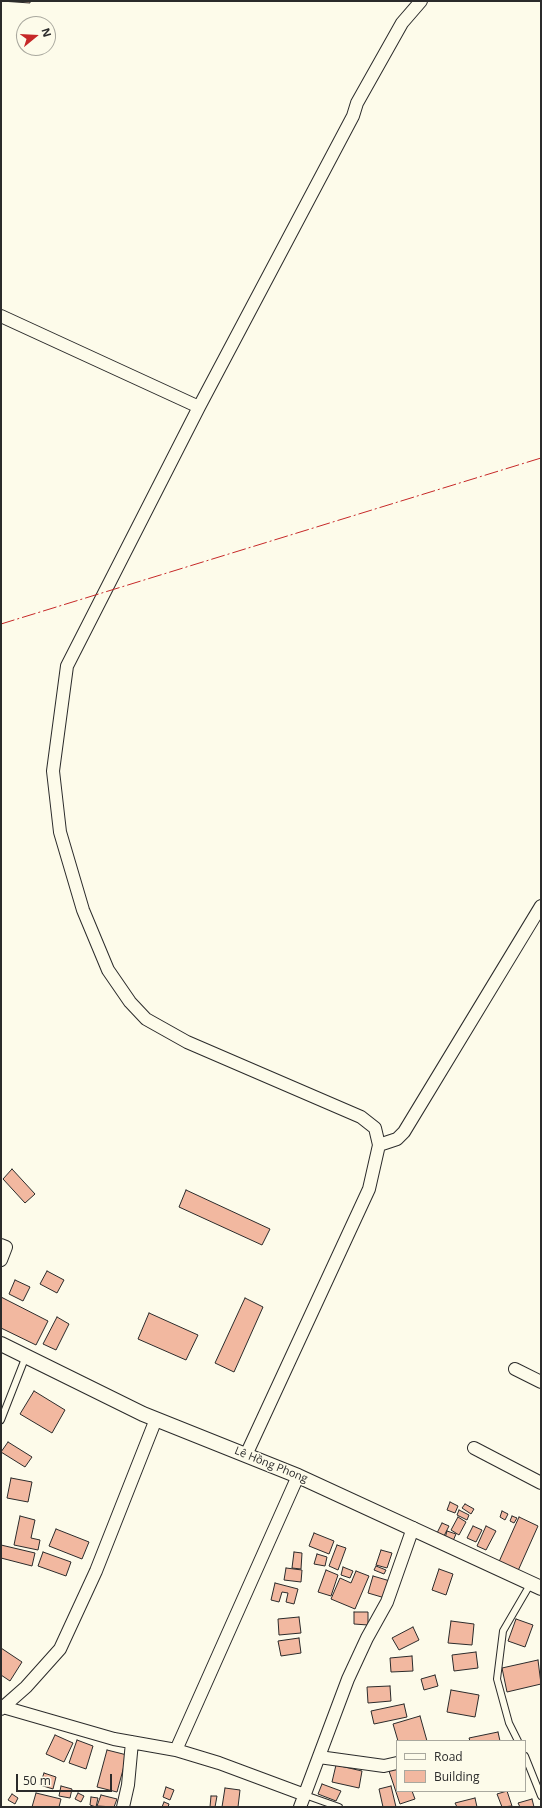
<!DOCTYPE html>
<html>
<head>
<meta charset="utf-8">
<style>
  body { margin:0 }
  #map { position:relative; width:542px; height:1808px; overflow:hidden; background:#fdfbea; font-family:"Open Sans",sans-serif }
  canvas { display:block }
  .frame { position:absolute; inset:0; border:2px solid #2b2b2b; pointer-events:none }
  .legend { position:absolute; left:396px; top:1740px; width:130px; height:52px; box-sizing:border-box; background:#fdfbea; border:1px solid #a9a89e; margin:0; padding:5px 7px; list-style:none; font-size:12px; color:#2b2b2b }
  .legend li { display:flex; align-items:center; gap:8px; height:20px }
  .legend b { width:20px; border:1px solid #a9a89e }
  .north { position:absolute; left:16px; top:16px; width:40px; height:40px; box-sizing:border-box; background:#fdfbea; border:1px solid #a9a89e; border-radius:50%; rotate:72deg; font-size:11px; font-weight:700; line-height:16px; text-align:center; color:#2b2b2b }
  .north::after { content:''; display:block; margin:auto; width:14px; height:18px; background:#c62828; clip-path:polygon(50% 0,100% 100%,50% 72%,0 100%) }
  .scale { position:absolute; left:16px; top:1774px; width:96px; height:18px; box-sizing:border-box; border:2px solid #2b2b2b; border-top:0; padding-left:5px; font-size:12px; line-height:14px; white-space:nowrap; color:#2b2b2b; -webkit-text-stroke:3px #fdfbea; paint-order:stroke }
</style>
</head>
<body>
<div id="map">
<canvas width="542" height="1808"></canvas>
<div class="frame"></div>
<ul class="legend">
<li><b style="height:5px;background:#fdfbea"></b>Road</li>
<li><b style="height:11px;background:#f2b8a0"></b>Building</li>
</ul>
<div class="north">N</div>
<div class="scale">50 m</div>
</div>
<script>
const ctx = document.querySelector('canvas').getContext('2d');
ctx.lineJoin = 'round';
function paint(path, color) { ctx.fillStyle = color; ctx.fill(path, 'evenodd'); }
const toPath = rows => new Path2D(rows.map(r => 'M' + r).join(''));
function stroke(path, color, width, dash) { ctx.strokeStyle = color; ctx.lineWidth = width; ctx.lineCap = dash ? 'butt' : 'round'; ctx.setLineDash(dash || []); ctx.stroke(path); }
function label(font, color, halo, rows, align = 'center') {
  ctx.font = font + ' "Open Sans",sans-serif'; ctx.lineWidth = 3; ctx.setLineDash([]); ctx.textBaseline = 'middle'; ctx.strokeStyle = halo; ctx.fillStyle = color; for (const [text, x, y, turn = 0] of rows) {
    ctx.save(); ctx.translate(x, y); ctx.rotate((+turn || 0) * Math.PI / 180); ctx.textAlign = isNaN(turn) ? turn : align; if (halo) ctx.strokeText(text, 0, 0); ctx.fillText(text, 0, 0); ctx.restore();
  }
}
const building = toPath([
  [1,1,30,1,30,3,1,1],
  [12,1169,35,1194,25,1203,3,1179,12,1169],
  [186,1190,270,1229,262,1245,179,1207,186,1190],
  [47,1271,64,1280,57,1293,40,1284,47,1271],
  [15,1280,30,1287,23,1301,9,1294,15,1280],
  [1,1297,48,1321,36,1345,1,1328,1,1297],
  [245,1298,263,1307,234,1372,215,1363,245,1298],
  [149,1313,198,1335,186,1360,138,1339,149,1313],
  [57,1317,69,1324,56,1350,43,1344,57,1317],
  [34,1391,65,1410,52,1433,20,1414,34,1391],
  [8,1442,32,1457,25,1467,1,1452,8,1442],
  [11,1478,32,1482,28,1502,7,1498,11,1478],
  [450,1502,458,1506,455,1513,447,1510,450,1502],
  [465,1504,474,1509,471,1514,462,1508,465,1504],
  [459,1510,469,1515,467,1520,457,1515,459,1510],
  [502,1511,508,1514,505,1520,500,1517,502,1511],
  [20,1516,35,1520,31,1538,40,1540,38,1550,14,1545,20,1516],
  [512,1516,517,1518,514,1523,510,1521,512,1516],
  [458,1517,466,1522,459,1535,451,1530,458,1517],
  [519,1517,538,1526,517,1573,498,1564,519,1517],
  [442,1523,449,1526,444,1536,437,1533,442,1523],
  [473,1526,482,1530,476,1542,467,1538,473,1526],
  [486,1526,496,1531,486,1550,477,1546,486,1526],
  [56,1529,89,1542,82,1559,49,1546,56,1529],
  [447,1531,456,1534,453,1541,445,1538,447,1531],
  [314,1533,334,1541,329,1554,309,1546,314,1533],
  [1,1545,35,1553,32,1566,1,1558,1,1545],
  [337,1545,346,1548,338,1570,329,1566,337,1545],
  [381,1550,392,1553,387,1568,376,1565,381,1550],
  [43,1552,71,1562,66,1576,38,1566,43,1552],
  [294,1552,302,1553,301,1569,292,1568,294,1552],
  [317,1554,327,1557,325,1566,314,1564,317,1554],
  [376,1566,386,1570,384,1574,374,1570,376,1566],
  [343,1567,353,1571,350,1578,341,1575,343,1567],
  [286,1568,302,1570,301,1582,284,1580,286,1568],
  [439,1569,453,1574,446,1595,432,1590,439,1569],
  [326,1570,338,1575,331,1596,318,1592,326,1570],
  [356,1571,369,1576,355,1609,331,1599,340,1578,351,1583,356,1571],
  [373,1576,390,1581,385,1598,368,1593,373,1576],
  [275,1583,298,1589,294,1604,286,1602,288,1593,282,1592,279,1602,271,1600,275,1583],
  [354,1612,368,1612,368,1625,354,1624,354,1612],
  [299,1617,301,1633,279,1635,278,1619,299,1617],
  [516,1619,533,1625,525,1647,508,1641,516,1619],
  [451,1621,474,1624,472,1645,448,1643,451,1621],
  [413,1627,419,1640,399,1650,392,1638,413,1627],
  [299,1638,301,1653,281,1656,278,1641,299,1638],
  [1,1648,22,1662,10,1681,1,1675,1,1648],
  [476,1652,478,1668,454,1671,452,1655,476,1652],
  [412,1656,413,1671,391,1672,390,1658,412,1656],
  [538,1660,541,1684,507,1692,502,1668,538,1660],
  [435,1675,438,1686,424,1690,421,1679,435,1675],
  [390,1686,391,1701,368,1703,367,1687,390,1686],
  [451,1690,479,1695,475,1717,447,1712,451,1690],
  [404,1704,407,1717,374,1724,371,1711,404,1704],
  [420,1716,427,1741,398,1741,393,1724,420,1716],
  [498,1732,500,1741,470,1741,469,1738,498,1732],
  [55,1735,73,1743,64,1762,46,1754,55,1735],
  [77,1740,93,1746,86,1769,69,1763,77,1740],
  [107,1750,127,1755,117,1792,97,1787,107,1750],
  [336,1765,362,1771,359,1788,332,1782,336,1765],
  [397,1768,397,1791,412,1791,415,1799,400,1804,389,1771,397,1768],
  [44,1773,56,1777,53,1789,40,1785,44,1773],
  [322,1784,341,1791,336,1801,318,1794,322,1784],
  [61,1786,72,1789,70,1798,59,1796,61,1786],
  [391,1786,396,1807,383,1807,379,1789,391,1786],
  [166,1787,174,1790,170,1800,163,1797,166,1787],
  [225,1788,240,1790,238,1807,222,1807,225,1788],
  [507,1791,512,1806,502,1807,497,1794,507,1791],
  [36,1793,61,1799,59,1807,32,1807,36,1793],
  [78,1793,84,1796,81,1802,75,1799,78,1793],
  [12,1794,18,1798,15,1804,8,1800,12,1794],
  [101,1795,117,1799,114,1807,97,1806,101,1795],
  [211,1796,217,1796,215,1807,210,1807,211,1796],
  [91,1797,98,1798,96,1807,90,1805,91,1797],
  [475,1798,477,1807,457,1807,455,1803,475,1798],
  [532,1799,534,1807,520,1807,518,1803,532,1799],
  [164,1802,169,1804,168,1807,162,1807,164,1802]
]);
const service = toPath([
  [1,1420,26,1356],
  [518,1741,509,1723,497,1679,503,1631,531,1583],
  [525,1756,541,1796],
  [305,1795,339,1807]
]);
const minor = toPath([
  [1,316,199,407],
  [379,1145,397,1139,404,1132,541,906],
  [1,1245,6,1247,1,1260],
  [515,1369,541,1382],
  [474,1448,541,1483],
  [246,1455,369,1189,379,1145,375,1128,361,1117,187,1042,146,1019,130,1002,108,970,83,910,60,832,53,771,67,666,199,407,353,116,357,103,402,23,421,1],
  [3,1707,114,1739,176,1750,219,1763,305,1795],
  [1,1709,26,1687,60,1649,96,1571,156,1419],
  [176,1750,298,1476],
  [319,1757,384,1766,397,1763],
  [123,1807,128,1785,132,1742],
  [300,1807,348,1679,367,1638,387,1602,413,1528]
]);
const tertiary = toPath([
  [1,1344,143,1414,298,1476,541,1588]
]);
const power = toPath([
  [1,624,541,458]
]);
const streetNames = [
  ["Lê Hồng Phong",271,1465,22]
];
paint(building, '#f2b8a0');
stroke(building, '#2b2b2b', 1);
stroke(service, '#2b2b2b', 8);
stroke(minor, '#2b2b2b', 14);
stroke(tertiary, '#2b2b2b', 16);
stroke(service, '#fdfbea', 6);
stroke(minor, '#fdfbea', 12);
stroke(tertiary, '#fdfbea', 14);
stroke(power, '#c62828', 1, [14, 3, 2, 3]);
label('11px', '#2b2b2b', '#fdfbea', streetNames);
</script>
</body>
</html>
